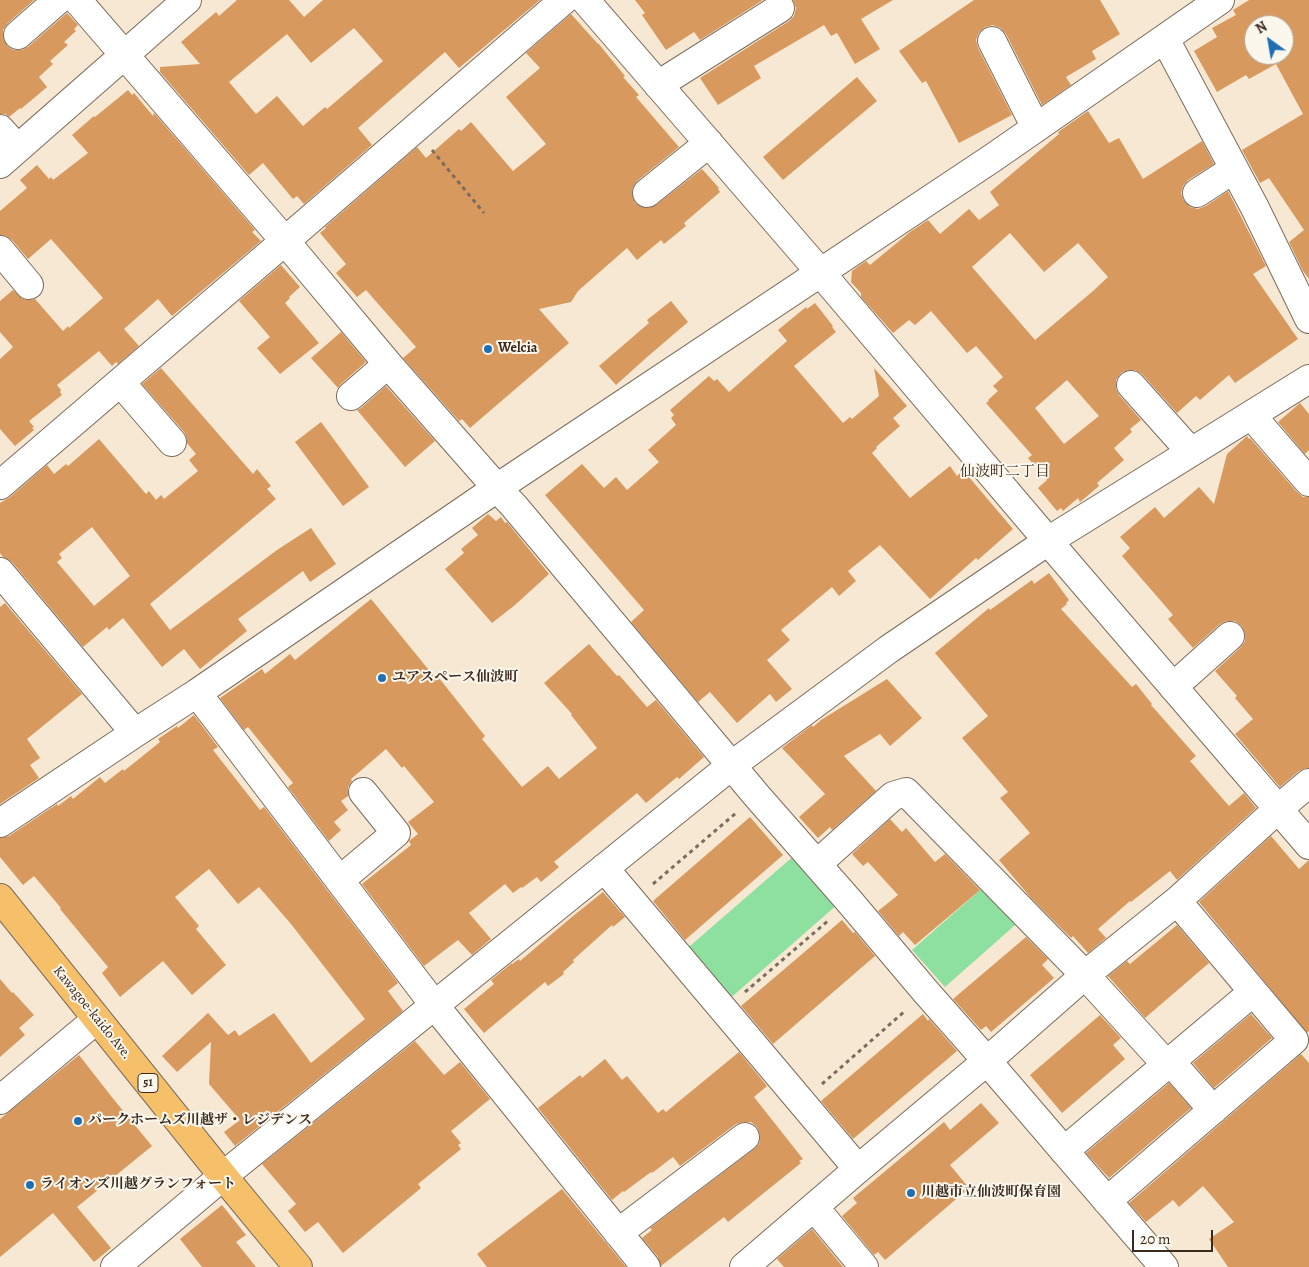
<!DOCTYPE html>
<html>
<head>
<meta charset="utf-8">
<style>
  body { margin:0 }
  #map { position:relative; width:1309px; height:1267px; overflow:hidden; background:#f6e8d3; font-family:Alegreya,serif }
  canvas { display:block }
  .north { position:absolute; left:1244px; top:15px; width:50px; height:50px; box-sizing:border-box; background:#fbf7ec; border:1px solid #aea59a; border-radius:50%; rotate:328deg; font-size:14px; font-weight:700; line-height:20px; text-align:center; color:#3b2a1e }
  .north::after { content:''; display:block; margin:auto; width:18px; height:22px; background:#1f6fb2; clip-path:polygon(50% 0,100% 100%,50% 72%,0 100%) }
  .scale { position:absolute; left:1132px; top:1230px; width:81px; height:22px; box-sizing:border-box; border:2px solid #3b2a1e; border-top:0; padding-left:6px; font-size:15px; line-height:18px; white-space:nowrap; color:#3b2a1e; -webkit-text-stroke:4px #fbf7ec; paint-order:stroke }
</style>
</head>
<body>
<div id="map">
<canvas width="1309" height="1267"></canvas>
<div class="north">N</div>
<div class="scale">20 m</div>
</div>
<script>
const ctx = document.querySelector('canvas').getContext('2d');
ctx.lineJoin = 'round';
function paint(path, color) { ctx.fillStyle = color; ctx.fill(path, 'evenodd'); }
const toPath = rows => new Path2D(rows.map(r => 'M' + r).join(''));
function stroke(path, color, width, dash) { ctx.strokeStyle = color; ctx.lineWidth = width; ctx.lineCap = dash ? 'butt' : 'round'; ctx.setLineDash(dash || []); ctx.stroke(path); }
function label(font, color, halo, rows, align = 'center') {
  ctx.font = font + ' Alegreya,"Noto Serif JP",serif'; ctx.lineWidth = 4; ctx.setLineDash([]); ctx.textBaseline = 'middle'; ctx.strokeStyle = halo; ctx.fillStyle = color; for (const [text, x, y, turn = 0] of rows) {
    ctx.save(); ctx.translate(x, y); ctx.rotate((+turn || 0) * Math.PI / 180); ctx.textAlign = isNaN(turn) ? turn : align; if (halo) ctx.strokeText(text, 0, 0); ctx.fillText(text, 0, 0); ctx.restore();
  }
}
const green = toPath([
  [796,854,838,904,727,1001,683,952],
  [987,884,1022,919,945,987,912,950]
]);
const building = toPath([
  [0,0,34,0,8,23,3,30,3,38,7,46,13,50,22,50,28,47,67,13,78,25,74,29,76,31,64,42,68,45,50,61,53,64,39,77,47,87,21,109,20,108,9,117,5,114,0,114],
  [237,0,289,0,304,17,323,0,540,0,459,68,445,52,358,128,372,145,304,204,297,196,293,199,263,163,249,175,160,72,160,67,200,64,181,42,216,12,219,16],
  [354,28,383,61,327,109,325,107,303,126,277,96,256,114,229,82,287,34,311,63],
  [635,0,763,0,700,40,694,32,666,50,642,15,645,13],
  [793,0,893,0,861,19,880,49,855,64,837,33,831,36,824,25,754,66,761,78,718,105,700,78,789,21,794,16,796,8],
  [974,0,1100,0,1120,34,1092,51,1096,59,1066,77,1071,85,1042,105,1006,34,1001,28,993,25,985,27,979,32,976,40,978,48,1012,115,959,143,926,81,922,83,899,51],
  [1249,0,1309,0,1309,279,1303,271,1289,242,1304,230,1269,178,1260,183,1242,150,1303,114,1276,64,1249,79,1246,75,1217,92,1194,51,1217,37,1212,28,1236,15,1233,10],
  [1254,25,1284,25,1284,55,1254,55],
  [571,14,598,44,598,43,625,76,623,77,639,95,636,97,679,147,637,181,633,187,632,195,635,203,641,207,649,208,656,205,702,169,719,188,718,189,720,192,684,223,686,226,664,244,661,240,637,260,627,248,578,291,571,302,539,309,569,343,470,428,462,419,459,421,403,358,416,347,366,290,357,297,336,273,346,264,320,233,326,228,325,227,417,147,426,158,459,129,461,131,471,122,513,171,546,144,506,97,540,68,526,53],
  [857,77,877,101,783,180,763,157],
  [128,90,132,95,134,93,153,116,154,113,255,230,252,232,261,241,172,316,158,299,124,329,139,346,118,364,116,362,112,366,99,351,57,385,61,390,60,392,62,395,29,421,34,427,32,428,34,430,15,446,0,429,0,359,13,347,0,332,0,301,13,290,23,299,31,300,35,299,63,331,68,326,69,328,103,298,51,239,28,259,12,240,6,236,0,235,0,211,27,188,20,180,37,165,49,179,51,177,53,180,88,153,72,135,94,116,95,117],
  [1088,111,1109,143,1119,138,1143,179,1202,141,1214,164,1188,180,1183,186,1181,193,1184,201,1190,207,1198,209,1206,206,1228,191,1266,266,1253,274,1298,339,1235,383,1229,375,1200,400,1196,396,1177,413,1142,374,1135,370,1128,370,1121,373,1116,380,1116,389,1119,395,1141,420,1130,429,1132,432,1114,448,1124,460,1097,483,1099,486,1080,502,1078,498,1063,511,1061,508,1057,511,1038,488,1047,480,1028,458,1032,455,986,403,989,401,988,400,998,391,993,386,1003,377,976,346,967,353,931,311,915,325,909,320,893,333,861,297,861,293,851,282,852,271,860,265,866,261,870,265,910,232,928,220,940,234,969,209,979,220,999,205,990,192,1059,134,1058,132],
  [1010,233,1044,272,1078,243,1108,277,1093,291,1035,340,972,267],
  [1067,380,1099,416,1064,444,1035,408],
  [281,265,300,287,289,297,290,298,285,303,319,343,280,374,257,348,270,337,239,301],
  [671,301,688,322,646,358,616,385,599,366,649,323,647,320],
  [815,303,833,326,832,327,836,332,794,366,843,423,850,417,852,419,879,396,874,368,907,406,893,418,900,426,876,447,877,448,872,453,910,498,950,466,957,476,963,470,1013,529,978,560,976,558,930,599,880,545,848,571,856,581,839,596,832,587,781,630,790,640,767,660,792,689,776,702,770,694,737,723,710,692,698,702,631,622,644,610,545,495,582,464,604,488,616,477,627,490,659,462,648,450,676,425,671,418,674,415,670,410,709,376,714,381,717,379,729,392,787,341,778,330,806,307,807,309],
  [341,332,366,362,341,384,338,388,311,358],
  [161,368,253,474,257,469,271,486,267,489,276,499,150,604,170,630,277,550,311,528,336,564,310,582,303,571,238,619,247,631,200,669,184,649,162,667,123,618,109,630,107,627,83,647,12,562,3,557,0,553,0,503,10,497,47,465,54,474,66,464,68,466,99,439,146,494,149,491,156,500,161,495,164,499,198,471,189,460,196,454,187,443,187,439,184,432,142,384],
  [92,527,130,576,94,606,57,562,62,558,59,554],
  [386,386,435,441,405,467,357,410,361,408],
  [1300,403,1309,414,1309,450,1305,454,1278,422],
  [321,422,369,487,343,506,295,442],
  [1247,436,1249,439,1250,438,1297,492,1303,497,1309,497,1309,768,1306,768,1299,771,1280,787,1235,734,1253,719,1235,698,1237,696,1215,671,1240,648,1245,641,1245,633,1242,626,1235,621,1226,621,1220,624,1193,648,1168,619,1173,615,1122,556,1130,548,1120,537,1155,507,1164,518,1199,487,1214,504,1227,454],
  [488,514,496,521,501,517,505,523,507,522,549,574,515,605,492,623,445,569,464,553,461,549,478,535,472,528],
  [1049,573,1069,600,1066,603,1067,604,1061,609,1132,687,1136,684,1152,704,1151,705,1196,756,1190,761,1229,806,1244,793,1256,808,1177,880,1170,871,1131,902,1130,901,1098,929,1106,938,1088,953,1073,936,1071,938,1031,898,999,860,1030,833,1000,798,1008,792,962,738,988,716,935,653,989,608,990,610,1032,580,1034,584],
  [371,599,437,680,439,678,485,736,482,739,522,787,548,766,559,779,597,748,571,715,572,714,544,683,589,644,617,676,619,675,647,707,656,700,704,757,679,779,677,777,646,803,637,793,554,862,559,867,541,882,537,877,522,888,521,887,513,893,505,884,469,913,491,939,472,955,458,940,424,966,362,884,411,845,409,841,418,834,408,822,434,802,404,766,402,768,386,749,351,779,352,781,348,787,348,796,341,801,348,810,334,822,341,830,329,841,288,787,293,783,248,727,244,730,220,698,262,669,265,674,290,654,295,660],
  [5,603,82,694,27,739,40,758,30,765,39,778,0,804,0,607],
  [887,679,922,718,890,746,880,734,844,756,876,791,832,830,830,827,818,838,799,817,825,794,782,748,812,725,813,727,821,720],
  [194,715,218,747,213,750,260,810,264,807,398,983,388,991,403,1011,235,1146,224,1132,240,1120,209,1084,211,1042,177,1072,162,1056,208,1013,228,1035,235,1030,239,1036,274,1013,311,1063,365,1019,291,924,259,887,238,904,209,869,175,897,199,926,196,929,226,965,192,995,163,961,120,997,102,973,108,967,60,909,61,908,34,876,23,885,0,857,0,838,9,836,57,804,58,806,71,796,73,799,100,777,105,783,123,769,124,771,160,742,158,739,177,726,178,728],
  [750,817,783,855,685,940,653,901],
  [890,819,902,832,906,828,935,862,945,854,980,890,915,945,903,932,899,936,878,911,898,895,868,862,863,866,852,854],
  [1271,836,1299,869,1309,860,1309,1031,1307,1033,1199,902],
  [603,892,625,917,613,927,612,925,573,960,574,962,563,972,564,974,548,986,545,982,484,1033,464,1009,494,984,491,980,512,963,512,964,519,959,520,961,573,916],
  [842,920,853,933,855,932,875,956,773,1044,741,1006],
  [1177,925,1209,963,1145,1018,1108,976,1127,961,1130,964],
  [1026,937,1048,959,1042,965,1054,978,991,1032,986,1026,981,1030,953,999],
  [0,979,12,993,13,992,34,1015,19,1028,25,1035,0,1057],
  [923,1014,928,1021,929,1019,957,1051,853,1139,821,1101],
  [1251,1014,1272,1038,1214,1088,1193,1063],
  [1100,1015,1121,1038,1113,1045,1125,1059,1062,1113,1030,1075],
  [415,1041,444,1075,460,1062,490,1099,451,1131,461,1143,458,1145,461,1149,418,1184,421,1188,343,1253,318,1222,305,1232,288,1211,296,1204,262,1164],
  [739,1052,767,1086,754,1097,803,1159,799,1161,801,1163,728,1222,724,1217,661,1266,658,1257,642,1238,652,1230,650,1228,754,1149,759,1144,760,1136,757,1127,751,1122,743,1122,736,1124,680,1166,673,1157,652,1173,651,1172,624,1192,623,1191,612,1200,538,1108,580,1075,582,1078,605,1059,622,1080,627,1076,658,1113,663,1109,666,1112],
  [1301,1054,1309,1063,1309,1267,1228,1267,1209,1239,1234,1222,1203,1186,1179,1207,1173,1200,1146,1222,1129,1203],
  [79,1055,111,1096,152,1146,77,1207,111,1248,94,1262,53,1213,0,1257,0,1119],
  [1169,1083,1191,1108,1109,1178,1086,1153],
  [981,1103,999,1123,950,1165,969,1188,885,1260,878,1252,874,1255,842,1216,857,1203,853,1198,944,1122,950,1130],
  [562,1189,626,1267,487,1267,477,1254],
  [222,1205,246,1235,236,1242,256,1267,202,1267,180,1239],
  [812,1229,843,1267,784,1267,777,1259]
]);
const path = toPath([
  [432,150,484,213],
  [653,884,736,813],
  [745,992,829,920],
  [822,1084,905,1011]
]);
const minor = toPath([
  [77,0,285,241,388,364,497,488,514,506,757,796,850,902,926,992,987,1061,1164,1267],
  [585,0,820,272,1048,541,1309,845],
  [18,35,58,0],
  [1165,39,1255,208,1309,319],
  [992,41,1036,128],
  [658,85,780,8],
  [0,129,17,148],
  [0,164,187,0],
  [647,193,709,143],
  [1197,193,1234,169],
  [0,250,29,285],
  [121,383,172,442],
  [1131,385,1191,452],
  [351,396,388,364],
  [1251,415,1309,482],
  [0,485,285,241,564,0],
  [0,572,135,733],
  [1173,687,1230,636],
  [197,693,435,1006,646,1267],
  [0,823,135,733,197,693,497,488,994,157,1220,0],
  [817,864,893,796,906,792,1085,975,1166,1064],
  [604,868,858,1169],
  [340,880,396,833,363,792],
  [1170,1061,1213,1110],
  [0,1100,97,1019],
  [1064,1151,1253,992],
  [1107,1201,1294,1040,1177,901],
  [814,1207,864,1267],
  [618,1233,745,1137],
  [115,1267,223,1176,732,765,889,649,1048,541,1309,379],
  [744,1267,858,1169,987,1061,1085,975,1177,901,1278,809,1309,783]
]);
const major = toPath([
  [0,898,223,1176,298,1267]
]);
const markers = [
  [488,349,5,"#1f6fb2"],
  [382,678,5,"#1f6fb2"],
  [78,1121,5,"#1f6fb2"],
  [30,1185,5,"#1f6fb2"],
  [911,1193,5,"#1f6fb2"]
];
const shields = [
  [148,1083,20]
];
const shieldNames = [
  ["51",148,1083]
];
const poiNames = [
  ["Welcia",498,349],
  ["ユアスペース仙波町",392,678],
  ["パークホームズ川越ザ・レジデンス",88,1121],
  ["ライオンズ川越グランフォート",40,1185],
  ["川越市立仙波町保育園",921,1193]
];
const streetNames = [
  ["Kawagoe-kaido Ave.",92,1013,51]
];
const neighbourhoodNames = [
  ["仙波町二丁目",1005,472]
];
paint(green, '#8ee0a0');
paint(building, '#d8995e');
stroke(minor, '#7c6c5d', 30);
stroke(major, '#7c6c5d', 30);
stroke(path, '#7c6c5d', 3, [4, 4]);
stroke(minor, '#fff', 28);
stroke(major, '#f6c06b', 28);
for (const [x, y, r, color] of markers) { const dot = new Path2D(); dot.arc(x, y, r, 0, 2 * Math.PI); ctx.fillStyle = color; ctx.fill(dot); stroke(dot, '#fbf7ec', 2); }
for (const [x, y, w] of shields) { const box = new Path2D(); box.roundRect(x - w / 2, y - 9.5, w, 19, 4); ctx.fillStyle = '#fbf7ec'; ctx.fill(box); stroke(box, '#3b2a1e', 1); }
label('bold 12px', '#3b2a1e', null, shieldNames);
label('bold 14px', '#3b2a1e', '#fbf7ec', poiNames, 'left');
label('14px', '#3b2a1e', '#fbf7ec', streetNames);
label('15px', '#3b2a1e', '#fbf7ec', neighbourhoodNames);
</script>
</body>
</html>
